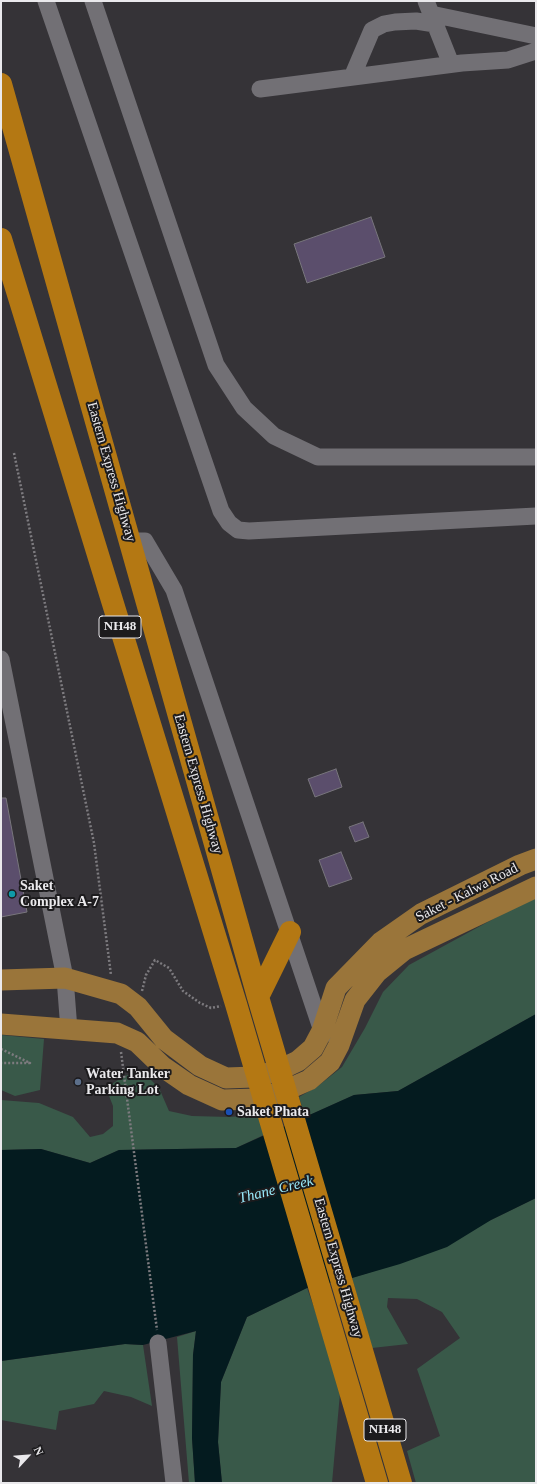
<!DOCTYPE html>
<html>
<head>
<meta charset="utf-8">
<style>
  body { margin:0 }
  #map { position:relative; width:537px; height:1484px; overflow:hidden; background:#353337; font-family:"Times New Roman",serif }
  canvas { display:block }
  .frame { position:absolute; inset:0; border:2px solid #eae9ec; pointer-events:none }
  .north { position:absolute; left:8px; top:1436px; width:40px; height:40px; -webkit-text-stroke:3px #1c1b1d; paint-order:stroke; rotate:64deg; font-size:11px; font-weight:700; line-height:16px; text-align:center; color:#eae9ec }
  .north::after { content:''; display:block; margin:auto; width:14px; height:18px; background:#eae9ec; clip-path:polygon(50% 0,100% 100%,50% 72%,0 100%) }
</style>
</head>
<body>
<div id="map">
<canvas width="537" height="1484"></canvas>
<div class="frame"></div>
<div class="north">N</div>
</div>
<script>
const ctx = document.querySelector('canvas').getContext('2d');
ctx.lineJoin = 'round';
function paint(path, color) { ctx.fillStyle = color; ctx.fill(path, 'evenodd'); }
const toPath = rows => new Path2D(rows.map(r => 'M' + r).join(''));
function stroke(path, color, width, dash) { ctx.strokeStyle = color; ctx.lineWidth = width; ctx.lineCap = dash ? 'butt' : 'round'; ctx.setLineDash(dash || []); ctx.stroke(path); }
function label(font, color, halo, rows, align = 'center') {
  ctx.font = font + ' "Times New Roman",serif'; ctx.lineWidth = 4; ctx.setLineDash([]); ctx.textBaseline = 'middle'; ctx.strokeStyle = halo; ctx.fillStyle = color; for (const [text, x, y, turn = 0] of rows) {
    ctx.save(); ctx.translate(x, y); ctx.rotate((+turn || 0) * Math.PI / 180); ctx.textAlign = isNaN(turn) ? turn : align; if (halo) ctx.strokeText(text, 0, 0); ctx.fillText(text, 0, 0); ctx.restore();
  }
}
const green = toPath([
  [536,897,536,1014,398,1091,354,1095,305,1117,299,1097,318,1086,342,1067,365,1028,383,992,409,965,526,901],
  [1,1035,44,1039,40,1090,15,1096,1,1090],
  [142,1071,159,1088,169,1111,192,1116,230,1117,262,1114,268,1133,236,1148,119,1150,90,1163,41,1149,1,1150,1,1100,39,1103,73,1117,90,1137,103,1134,113,1126,113,1106,106,1088,124,1076],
  [536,1198,536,1483,416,1483,407,1451,440,1436,417,1369,460,1338,442,1312,417,1299,388,1298,387,1307,408,1344,372,1348,352,1278,371,1272,491,1220],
  [307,1288,341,1382,332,1483,222,1483,218,1442,221,1382,247,1317],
  [196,1331,193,1355,192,1438,195,1483,189,1483,177,1337],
  [125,1344,143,1345,152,1406,131,1397,104,1391,94,1404,59,1411,56,1430,1,1420,1,1361]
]);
const water = toPath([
  [536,1014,536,1198,491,1220,447,1247,400,1264,352,1278,307,1288,247,1317,221,1382,218,1442,222,1483,195,1483,192,1438,193,1355,196,1331,143,1345,125,1344,1,1361,1,1150,41,1149,90,1163,119,1150,236,1148,354,1095,398,1091]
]);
const building = toPath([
  [371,217,385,257,307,283,294,244,371,217],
  [336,769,342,787,315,797,308,779,336,769],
  [1,798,6,798,27,912,1,917,1,798],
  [363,822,369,837,355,842,349,827,363,822],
  [341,852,352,879,329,887,319,860,341,852]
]);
const path = toPath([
  [14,453,94,843,111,975],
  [142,991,146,975,155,960,169,968,183,991,200,1003,211,1008,221,1006],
  [1,1049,30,1063,1,1063],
  [121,1052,157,1330]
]);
const minor = toPath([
  [46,1,221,511,229,523,238,530,249,531,536,516],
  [93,1,216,365,244,408,274,436,318,457,536,457],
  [426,1,451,64],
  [431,14,536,36],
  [352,77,372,30,384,24,395,22,416,21,435,24],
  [260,89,462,63,508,60,536,51],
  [130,541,145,541,174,590,322,1031,325,1034],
  [1,659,65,978,69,1030],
  [158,1343,174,1483]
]);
const major = toPath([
  [1,980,65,978,121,994,138,1007,164,1039,200,1066,226,1078,254,1077,277,1071,298,1061,313,1048,322,1031,336,988,381,942,421,914,520,865,536,859],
  [1,1024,117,1033,137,1042,163,1067,189,1085,222,1100,257,1099,284,1091,309,1080,330,1062,339,1045,355,1000,377,972,404,950,536,887]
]);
const highway = toPath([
  [1,84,258,997,401,1483],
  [1,239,236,1004,377,1483],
  [258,997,290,932]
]);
const markers = [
  [12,894,4,"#0f9aa8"],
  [78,1082,4,"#5c6f8a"],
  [229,1112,4,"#1a4fb4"]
];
const shields = [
  [120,627,42],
  [385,1430,42]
];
const shieldNames = [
  ["NH48",120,627],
  ["NH48",385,1430]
];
const streetNames = [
  ["Eastern Express Highway",111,472,74],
  ["Eastern Express Highway",198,784,74],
  ["Saket - Kalwa Road",467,893,-27],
  ["Eastern Express Highway",338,1268,74]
];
const poiNames = [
  ["Saket",20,886],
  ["Complex A-7",20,902],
  ["Water Tanker",86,1074],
  ["Parking Lot",86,1090],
  ["Saket Phata",237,1112]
];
const waterNames = [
  ["Thane Creek",276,1190,-14]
];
paint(green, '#395949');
paint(water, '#041b1f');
paint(building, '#5b4e6c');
stroke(building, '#78767c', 1);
stroke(path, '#7d7b7f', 2.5, [2, 2]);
stroke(minor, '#727075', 17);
stroke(major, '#9a753a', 21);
stroke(highway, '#b47813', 22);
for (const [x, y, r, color] of markers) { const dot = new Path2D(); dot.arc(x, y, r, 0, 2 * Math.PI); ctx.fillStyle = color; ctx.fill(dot); stroke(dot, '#1c1b1d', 1.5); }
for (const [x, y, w] of shields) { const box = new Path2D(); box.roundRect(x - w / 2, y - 11, w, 22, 3); ctx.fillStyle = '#1c1b1d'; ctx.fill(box); stroke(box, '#eae9ec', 1); }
label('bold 13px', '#eae9ec', null, shieldNames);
label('14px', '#eae9ec', '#1c1b1d', streetNames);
label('bold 14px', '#eae9ec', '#1c1b1d', poiNames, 'left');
label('italic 15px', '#99e9fa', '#1c1b1d', waterNames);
</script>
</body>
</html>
